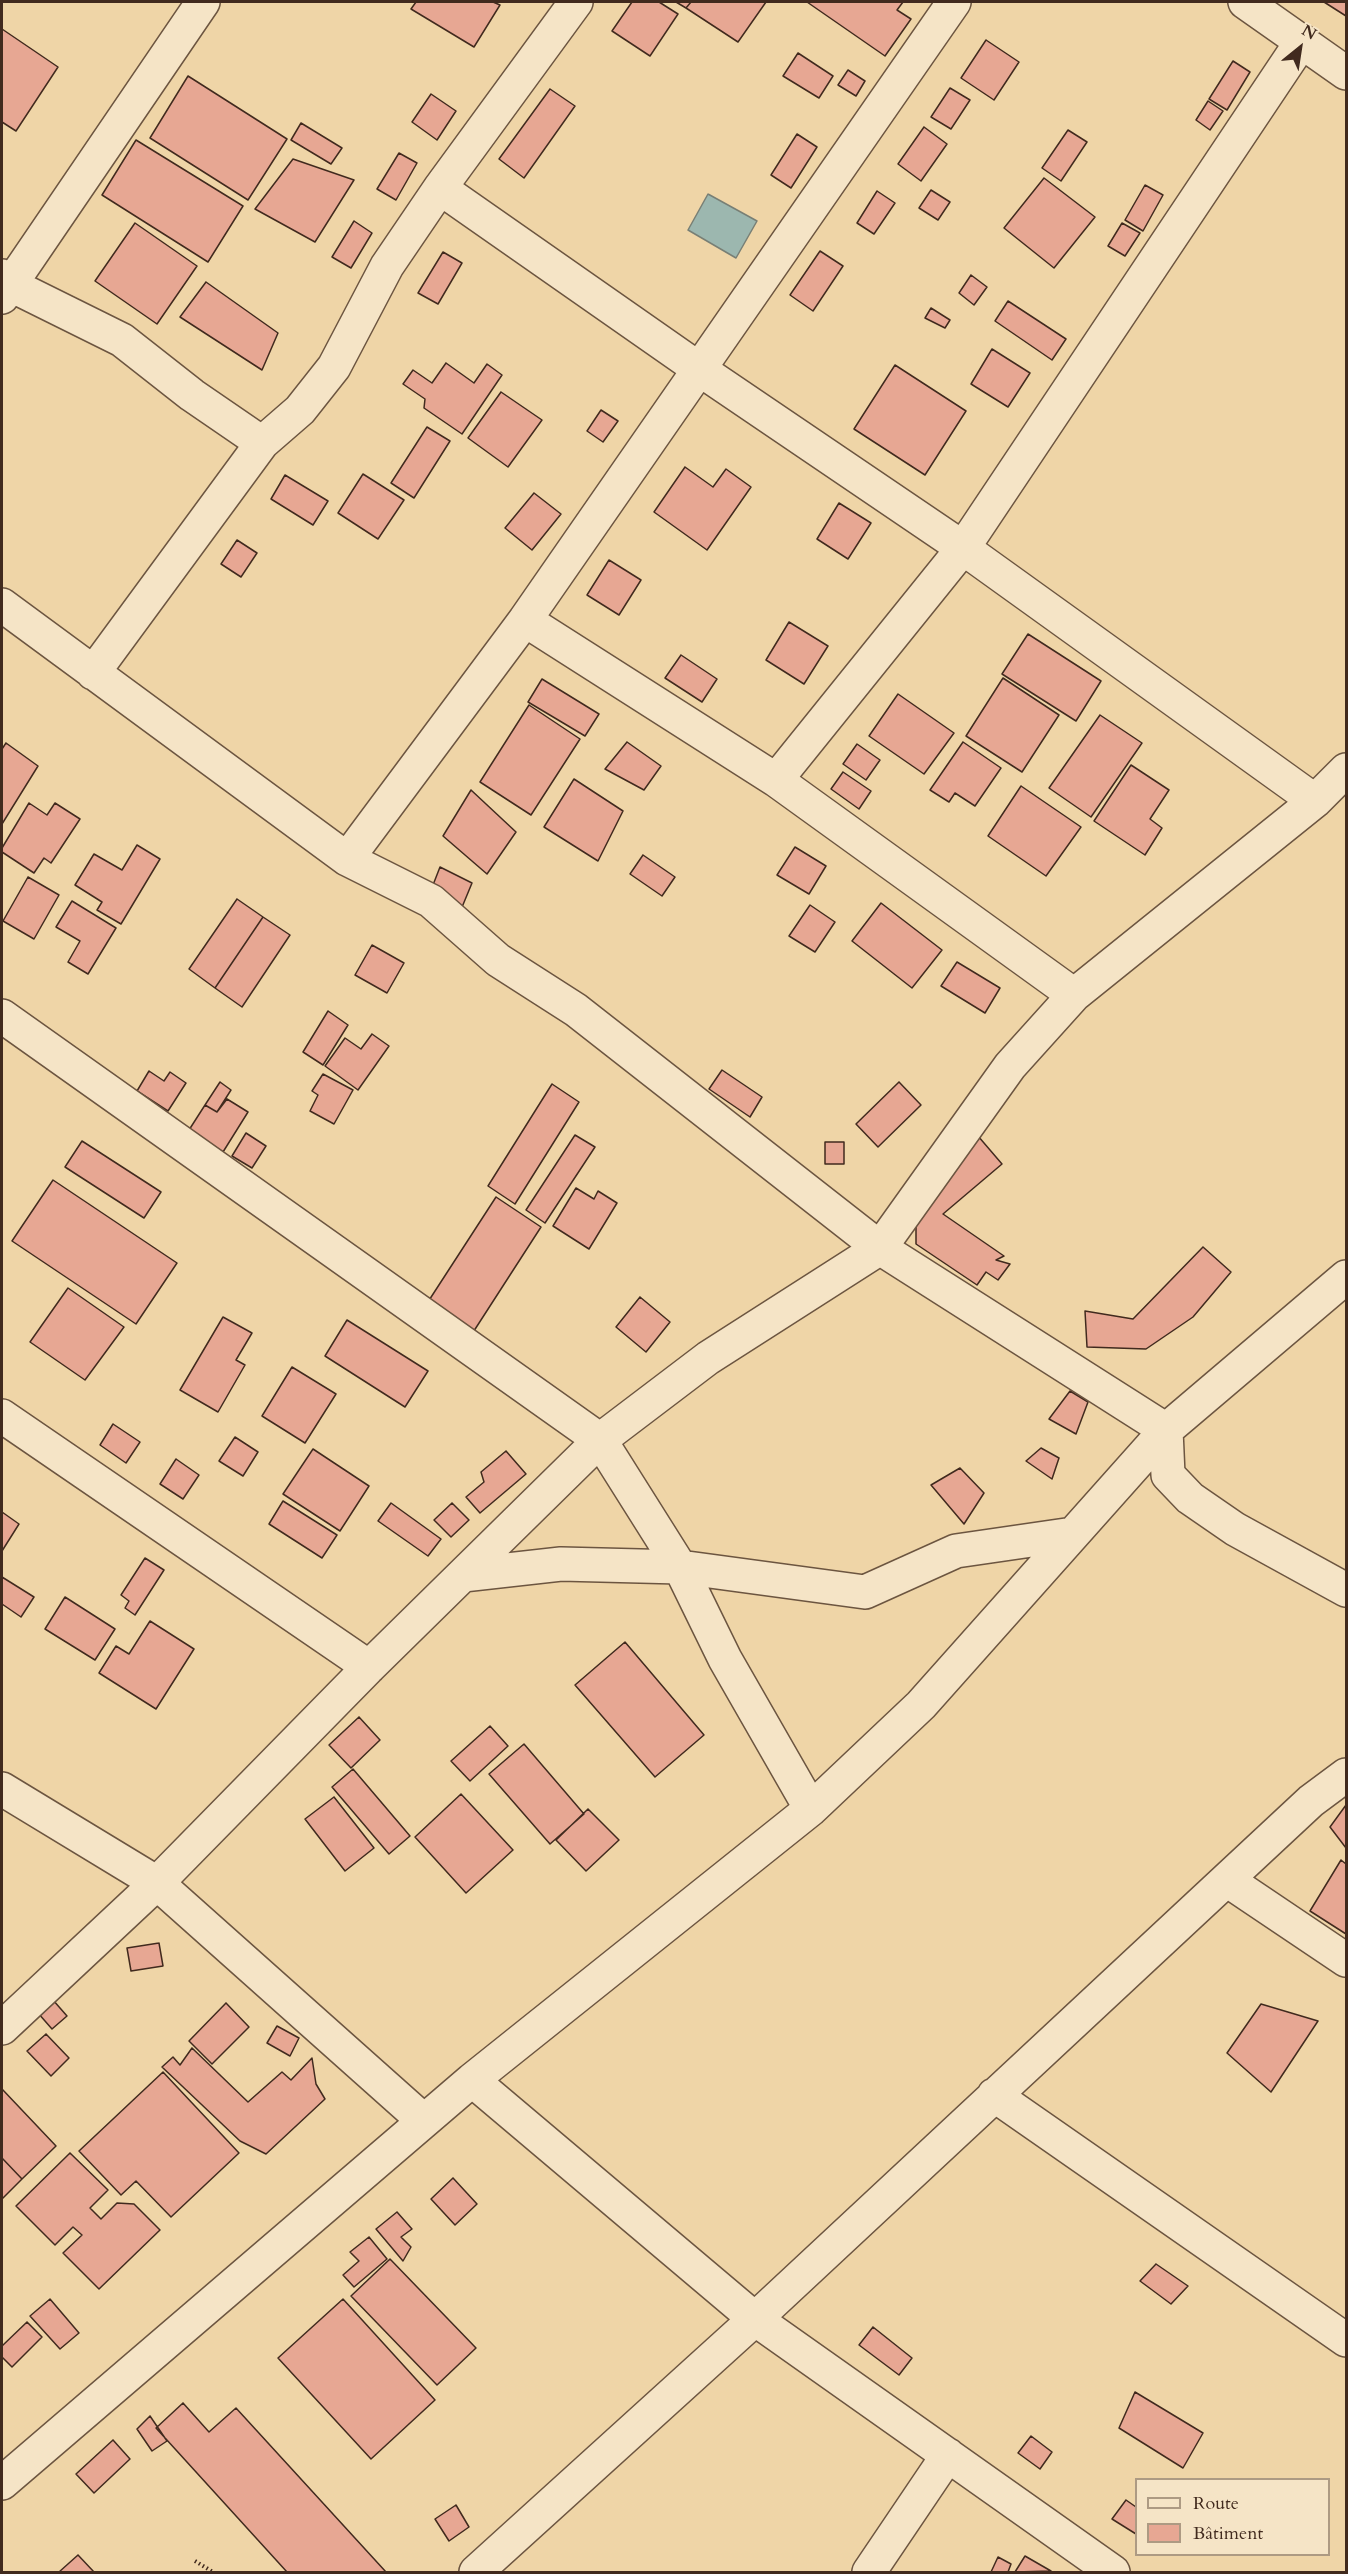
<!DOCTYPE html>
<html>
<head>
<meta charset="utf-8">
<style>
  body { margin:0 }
  #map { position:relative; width:1348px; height:2574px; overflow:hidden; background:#efd5a7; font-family:Cardo,serif }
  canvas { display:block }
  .frame { position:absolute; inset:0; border:3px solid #412a1e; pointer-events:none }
  .legend { position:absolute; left:1135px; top:2478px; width:195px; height:78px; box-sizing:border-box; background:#f5e4c6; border:2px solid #ad9a83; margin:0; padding:8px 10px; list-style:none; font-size:18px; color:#412a1e }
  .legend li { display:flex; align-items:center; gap:12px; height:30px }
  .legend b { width:30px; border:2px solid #ad9a83 }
  .north { position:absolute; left:1270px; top:18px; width:60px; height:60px; -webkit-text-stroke:4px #f5e4c6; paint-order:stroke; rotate:30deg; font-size:16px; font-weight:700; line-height:24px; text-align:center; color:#412a1e }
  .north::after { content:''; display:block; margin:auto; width:21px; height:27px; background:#412a1e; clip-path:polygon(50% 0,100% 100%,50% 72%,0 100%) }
</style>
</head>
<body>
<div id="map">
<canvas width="1348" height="2574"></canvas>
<div class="frame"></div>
<ul class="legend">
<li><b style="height:8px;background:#f5e4c6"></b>Route</li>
<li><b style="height:16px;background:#e7a793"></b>Bâtiment</li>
</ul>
<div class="north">N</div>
</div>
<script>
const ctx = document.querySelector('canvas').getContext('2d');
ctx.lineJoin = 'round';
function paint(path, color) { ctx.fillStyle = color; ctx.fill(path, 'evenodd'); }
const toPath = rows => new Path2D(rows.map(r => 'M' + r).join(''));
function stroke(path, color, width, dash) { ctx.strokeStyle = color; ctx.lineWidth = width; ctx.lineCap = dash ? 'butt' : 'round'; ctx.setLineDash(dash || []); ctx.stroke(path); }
const water = toPath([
  [708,194,757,221,736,258,688,230,708,194]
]);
const building = toPath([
  [416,2,493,2,500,5,474,47,411,9,416,2],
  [632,2,659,2,678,14,650,56,612,31,632,2],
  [676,2,691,2,686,8,676,2],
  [691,2,766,2,738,42,686,8,691,2],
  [807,2,903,2,897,10,911,19,885,56,807,2],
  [1324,2,1346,2,1346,16,1324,2],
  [2,29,58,67,16,131,2,122,2,29],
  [986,40,1019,62,994,100,961,78,986,40],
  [798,53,833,76,819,98,783,76,798,53],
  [1233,61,1250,72,1227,110,1209,99,1233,61],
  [848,70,865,81,856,96,838,85,848,70],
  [188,76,287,139,248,200,150,138,188,76],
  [950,88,970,100,951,129,931,117,950,88],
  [550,89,575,106,524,178,499,159,550,89],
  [431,94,456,111,437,140,412,122,431,94],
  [1208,101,1223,111,1210,130,1196,120,1208,101],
  [301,123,342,148,331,164,291,140,301,123],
  [924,127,947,144,921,181,898,164,924,127],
  [1068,130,1087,142,1061,181,1042,168,1068,130],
  [797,134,817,147,791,188,771,175,797,134],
  [136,140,243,206,208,262,102,195,136,140],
  [399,153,417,163,396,200,377,189,399,153],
  [293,159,354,180,315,242,255,209,293,159],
  [1044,178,1095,217,1054,268,1004,228,1044,178],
  [1145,185,1163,195,1143,231,1125,220,1145,185],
  [931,190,950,202,938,220,919,208,931,190],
  [877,191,895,203,874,234,857,223,877,191],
  [354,221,372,233,351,268,332,257,354,221],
  [135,223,197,266,157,324,95,281,135,223],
  [1122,223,1140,233,1125,256,1108,246,1122,223],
  [820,251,843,266,813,311,790,295,820,251],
  [443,252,462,263,438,304,418,293,443,252],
  [971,275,987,287,974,305,959,293,971,275],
  [206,282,278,333,262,370,180,317,206,282],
  [1008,301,1066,339,1052,360,995,321,1008,301],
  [931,308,950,320,945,328,925,318,931,308],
  [992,349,1030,373,1008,407,971,384,992,349],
  [446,363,474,383,487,364,502,375,462,434,424,408,425,399,403,384,413,370,432,383,446,363],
  [895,365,966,411,925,475,854,429,895,365],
  [501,392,542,420,508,467,468,438,501,392],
  [601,410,618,421,603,442,587,431,601,410],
  [427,427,450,441,414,498,391,483,427,427],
  [685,467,713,487,726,469,751,487,707,550,654,512,685,467],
  [363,474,404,500,378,539,338,513,363,474],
  [285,475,328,501,313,525,271,499,285,475],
  [534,493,561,514,532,550,505,528,534,493],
  [839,503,871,523,848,559,817,539,839,503],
  [237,540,257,553,241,577,221,564,237,540],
  [609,560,641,580,619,615,587,595,609,560],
  [789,622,828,646,804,684,766,660,789,622],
  [1028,634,1101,681,1076,721,1002,674,1028,634],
  [681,655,717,679,702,702,665,678,681,655],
  [1003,678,1059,715,1022,772,966,736,1003,678],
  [542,679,599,714,585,736,528,702,542,679],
  [898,694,954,733,924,774,869,736,898,694],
  [529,705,580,739,531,815,480,782,529,705],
  [1100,715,1142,743,1091,817,1049,788,1100,715],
  [627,742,661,766,644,790,605,769,627,742],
  [963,742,1001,768,975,806,955,793,949,802,930,790,963,742],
  [6,743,38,766,2,824,2,749,6,743],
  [857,744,880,760,866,780,843,764,857,744],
  [1131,765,1169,790,1150,819,1162,828,1145,855,1094,821,1131,765],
  [843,772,871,791,859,809,831,789,843,772],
  [574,779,623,811,598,861,544,827,574,779],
  [1021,786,1081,827,1046,876,988,836,1021,786],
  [471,790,516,832,487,874,443,836,471,790],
  [29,803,47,815,55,803,80,819,51,863,44,858,34,873,2,852,2,848,29,803],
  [137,845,160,859,121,924,97,910,102,902,75,885,94,854,122,870,137,845],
  [795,847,826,866,809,894,777,875,795,847],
  [643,855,675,877,662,896,630,874,643,855],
  [440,867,472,883,460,912,433,885,440,867],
  [28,877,59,895,34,939,3,921,28,877],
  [237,899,263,917,215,988,189,969,237,899],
  [72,901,116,928,88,974,68,962,80,941,56,927,72,901],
  [881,903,942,950,912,988,852,941,881,903],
  [810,905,835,922,815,952,789,936,810,905],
  [263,917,290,935,242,1007,215,988,263,917],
  [372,945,404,963,387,993,355,975,372,945],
  [957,962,1000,988,985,1013,941,986,957,962],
  [328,1011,348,1025,323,1065,303,1052,328,1011],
  [372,1034,389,1046,358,1090,325,1066,345,1038,361,1049,372,1034],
  [722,1070,762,1097,750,1117,709,1089,722,1070],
  [149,1071,164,1081,170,1072,186,1083,168,1111,137,1091,149,1071],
  [323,1074,353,1090,334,1124,310,1111,318,1095,312,1091,323,1074],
  [220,1082,231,1090,217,1112,205,1105,220,1082],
  [899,1082,921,1105,878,1147,856,1124,899,1082],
  [552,1084,579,1102,515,1204,488,1186,552,1084],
  [227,1099,248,1112,223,1152,189,1130,205,1105,217,1112,227,1099],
  [246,1133,266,1146,252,1168,232,1156,246,1133],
  [575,1135,595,1147,545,1223,526,1210,575,1135],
  [978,1136,1002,1164,943,1214,1004,1256,996,1260,1010,1264,998,1280,986,1272,977,1285,916,1244,916,1205,978,1136],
  [82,1141,161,1192,144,1218,65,1167,82,1141],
  [825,1142,844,1142,844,1164,825,1164,825,1142],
  [53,1180,177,1263,136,1324,12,1241,53,1180],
  [576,1188,594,1199,598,1191,617,1203,589,1249,553,1226,576,1188],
  [496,1197,541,1227,470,1337,424,1308,496,1197],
  [1203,1247,1231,1272,1193,1317,1146,1349,1087,1347,1085,1311,1133,1319,1203,1247],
  [68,1288,124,1327,85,1380,30,1342,68,1288],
  [640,1297,670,1322,646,1352,616,1327,640,1297],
  [223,1317,252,1333,236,1360,245,1365,218,1412,180,1390,223,1317],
  [347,1320,428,1371,405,1407,325,1356,347,1320],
  [292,1367,336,1394,305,1443,262,1416,292,1367],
  [1070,1391,1088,1402,1076,1434,1049,1419,1070,1391],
  [113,1424,140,1442,126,1463,100,1445,113,1424],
  [235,1437,258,1452,243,1476,219,1461,235,1437],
  [1041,1448,1059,1458,1052,1479,1026,1461,1041,1448],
  [313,1449,369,1486,340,1531,283,1494,313,1449],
  [506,1451,526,1474,480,1513,466,1497,484,1482,481,1472,506,1451],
  [176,1459,199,1475,183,1499,160,1484,176,1459],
  [960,1468,984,1493,964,1524,931,1485,960,1468],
  [283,1501,337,1535,322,1558,269,1524,283,1501],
  [391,1503,441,1539,428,1556,378,1521,391,1503],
  [452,1503,469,1520,451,1537,434,1520,452,1503],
  [2,1512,19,1524,2,1551,2,1512],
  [145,1558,164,1570,135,1615,125,1608,129,1601,121,1595,145,1558],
  [2,1577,34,1597,21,1617,2,1604,2,1577],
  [65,1597,115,1629,95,1660,45,1629,65,1597],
  [150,1621,194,1649,156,1709,99,1673,116,1646,129,1654,150,1621],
  [625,1642,704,1735,655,1777,575,1685,625,1642],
  [359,1717,380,1740,351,1768,329,1745,359,1717],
  [490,1726,508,1746,470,1781,451,1761,490,1726],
  [524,1744,584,1814,550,1844,489,1774,524,1744],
  [353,1769,410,1836,389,1854,332,1787,353,1769],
  [461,1794,513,1850,466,1893,415,1837,461,1794],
  [334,1797,374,1848,345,1871,305,1819,334,1797],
  [1346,1805,1346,1848,1330,1827,1346,1805],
  [588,1809,619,1840,586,1871,556,1840,588,1809],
  [1341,1860,1346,1864,1346,1934,1310,1911,1341,1860],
  [159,1943,163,1966,131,1971,127,1948,159,1943],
  [53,2000,67,2016,52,2029,38,2013,53,2000],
  [226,2003,249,2027,212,2064,189,2041,226,2003],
  [1261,2004,1318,2021,1271,2092,1227,2053,1261,2004],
  [277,2026,299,2038,290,2056,267,2043,277,2026],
  [46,2034,69,2058,51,2076,27,2051,46,2034],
  [192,2048,248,2102,282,2072,291,2080,312,2058,316,2084,325,2099,266,2154,240,2141,162,2067,173,2057,180,2065,192,2048],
  [163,2072,239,2153,171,2217,136,2181,121,2195,79,2151,163,2072],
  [2,2089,56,2146,22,2179,2,2158,2,2089],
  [70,2153,108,2190,90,2208,101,2219,117,2203,134,2204,160,2230,99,2289,63,2253,82,2235,73,2227,55,2245,16,2206,70,2153],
  [2,2158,22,2179,2,2199,2,2158],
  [453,2178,477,2204,455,2225,431,2199,453,2178],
  [397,2212,412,2229,401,2237,411,2247,403,2261,376,2229,397,2212],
  [369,2237,387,2259,354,2287,343,2275,359,2261,350,2252,369,2237],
  [390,2259,476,2348,437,2385,351,2296,390,2259],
  [1156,2264,1188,2286,1171,2304,1140,2281,1156,2264],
  [50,2299,79,2333,60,2349,30,2316,50,2299],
  [343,2299,435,2400,371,2459,278,2358,343,2299],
  [27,2322,42,2337,12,2367,2,2357,2,2346,27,2322],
  [873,2327,912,2358,899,2375,859,2345,873,2327],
  [1135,2392,1203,2433,1183,2468,1119,2428,1135,2392],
  [183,2403,209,2432,236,2408,386,2572,287,2572,156,2428,183,2403],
  [150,2416,167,2441,152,2451,137,2429,150,2416],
  [1031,2436,1052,2452,1040,2469,1018,2453,1031,2436],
  [113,2440,130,2459,94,2493,76,2474,113,2440],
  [1126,2500,1136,2507,1136,2534,1112,2519,1126,2500],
  [456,2505,469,2527,449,2541,435,2519,456,2505],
  [78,2555,94,2572,59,2572,78,2555],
  [1025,2556,1051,2571,1015,2572,1025,2556],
  [998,2557,1011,2564,1008,2572,991,2572,998,2557]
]);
const path = toPath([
  [195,2561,213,2572]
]);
const street = toPath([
  [1245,2,1346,73],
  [440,188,699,369,963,548,1315,801],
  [2,276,11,285,122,340,192,395,262,443],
  [2,297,203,2],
  [2,605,347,859,431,901,498,960,576,1010,880,1248,1166,1430,1168,1475,1190,1498,1235,1529,1346,1590],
  [525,620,776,780,1074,995],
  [93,673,262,443,300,410,334,367,387,266,440,188,576,2],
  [776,780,963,548,1302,41],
  [347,859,525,620,954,2],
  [2,1016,600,1440,680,1567,865,1592,956,1551,1073,1534],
  [2,1416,369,1667],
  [463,1575,561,1564,680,1567,725,1659,811,1809],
  [2,1789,157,1883,424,2121],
  [1227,1880,1346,1960],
  [2,2028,157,1883,369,1667,600,1440,708,1358,880,1248,1010,1066,1074,995,1315,801,1346,770],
  [472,2080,755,2319,1113,2572],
  [994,2095,1346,2340],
  [2,2483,472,2080,811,1809,921,1705,1166,1430,1346,1277],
  [476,2572,755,2319,1311,1801,1346,1775],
  [869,2572,948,2455]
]);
paint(water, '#9cb7af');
stroke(water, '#787f75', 1.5);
paint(building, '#e7a793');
stroke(building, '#412a1e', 1.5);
stroke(street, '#6c5540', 36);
stroke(path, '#412a1e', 4, [1.5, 3]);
stroke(street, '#f5e4c6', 33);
</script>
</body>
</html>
